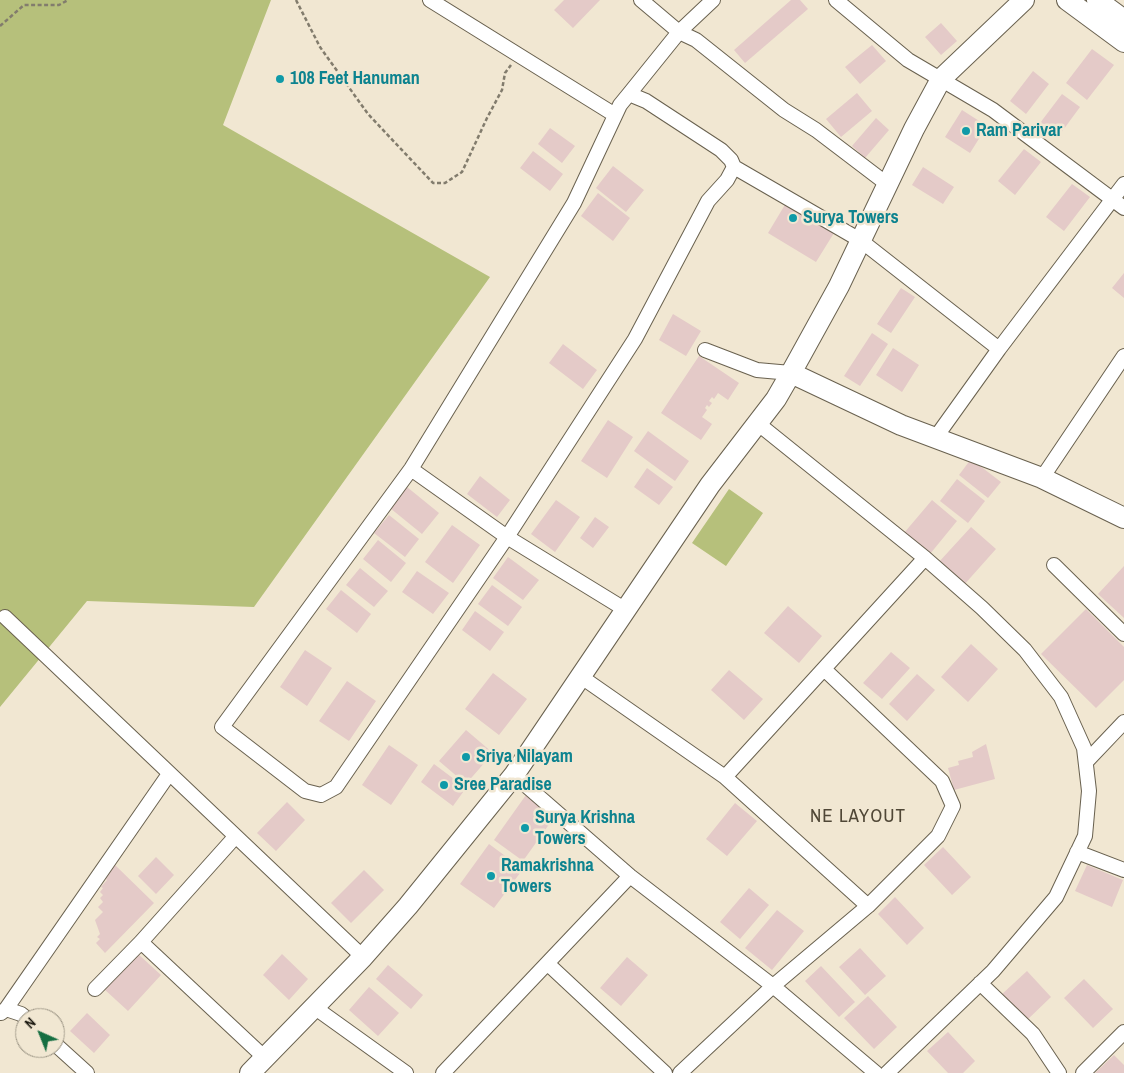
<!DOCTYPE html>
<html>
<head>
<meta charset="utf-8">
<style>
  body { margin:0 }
  #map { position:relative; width:1124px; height:1073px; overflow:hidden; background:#f1e7d2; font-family:"Archivo Narrow",sans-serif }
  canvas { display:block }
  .north { position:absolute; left:15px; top:1008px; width:50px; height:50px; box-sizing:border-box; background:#f1e7d2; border:1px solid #9a9383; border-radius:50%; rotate:316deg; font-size:14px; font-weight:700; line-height:20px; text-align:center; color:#17140c }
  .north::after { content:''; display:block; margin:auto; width:18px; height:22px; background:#156e41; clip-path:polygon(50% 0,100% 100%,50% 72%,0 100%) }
</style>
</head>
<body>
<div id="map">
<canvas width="1124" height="1073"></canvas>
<div class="north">N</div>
</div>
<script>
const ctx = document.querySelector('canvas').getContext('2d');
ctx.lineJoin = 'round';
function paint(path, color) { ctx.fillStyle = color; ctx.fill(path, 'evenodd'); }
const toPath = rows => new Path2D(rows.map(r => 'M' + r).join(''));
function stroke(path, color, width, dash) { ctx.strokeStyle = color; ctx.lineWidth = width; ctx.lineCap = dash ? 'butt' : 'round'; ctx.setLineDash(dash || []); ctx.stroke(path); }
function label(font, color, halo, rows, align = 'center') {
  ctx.font = font + ' "Archivo Narrow",sans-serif'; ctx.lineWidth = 5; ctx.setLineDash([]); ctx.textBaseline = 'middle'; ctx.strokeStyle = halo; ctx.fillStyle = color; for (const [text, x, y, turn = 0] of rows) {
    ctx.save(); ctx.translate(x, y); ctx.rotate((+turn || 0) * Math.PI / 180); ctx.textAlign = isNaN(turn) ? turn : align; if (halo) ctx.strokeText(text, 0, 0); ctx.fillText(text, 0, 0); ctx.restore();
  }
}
const green = toPath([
  [0,0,271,0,223,125,490,277,254,607,87,601,0,707],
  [729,489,763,513,726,566,692,543]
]);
const building = toPath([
  [564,0,600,0,573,28,554,10],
  [791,0,800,0,808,9,745,63,734,50],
  [941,23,957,41,941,55,925,37],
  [872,45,886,61,860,84,845,67],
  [1092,49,1114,65,1087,100,1066,83],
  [1033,71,1049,84,1026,114,1010,101],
  [857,93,872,111,841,137,826,119],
  [1062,94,1080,107,1058,137,1040,123],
  [962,110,987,126,970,153,945,137],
  [876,118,889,130,865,158,852,146],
  [550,128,575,146,562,163,538,144],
  [1024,149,1041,162,1015,195,998,181],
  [533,151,563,174,550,191,520,168],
  [613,166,644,190,626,212,596,188],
  [923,167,954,187,943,204,912,185],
  [1072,184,1090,197,1064,231,1046,217],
  [598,193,630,218,613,241,581,216],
  [786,203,834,233,816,262,768,233],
  [1124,273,1124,298,1112,288],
  [901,288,915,297,891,333,877,324],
  [673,314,701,331,686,356,659,340],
  [872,333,888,344,860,386,844,376],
  [563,344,597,370,583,389,549,363],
  [893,348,919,365,902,392,876,375],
  [699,356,739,383,728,400,718,393,714,399,712,397,709,401,712,403,709,407,707,405,705,408,707,410,702,417,712,424,701,440,661,413],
  [608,420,633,437,607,478,581,461],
  [648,431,689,461,675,481,634,451],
  [971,459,1001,482,988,498,959,475],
  [647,468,673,487,659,505,634,487],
  [480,476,510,500,497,517,467,494],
  [957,479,985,501,968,523,940,501],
  [407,487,439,513,422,534,390,508],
  [556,500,580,517,555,552,531,534],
  [932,500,957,521,930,554,904,533],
  [389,515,419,539,405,557,374,533],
  [595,517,609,527,593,548,580,538],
  [452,525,480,545,453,583,425,562],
  [971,527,996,549,963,586,938,563],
  [378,540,406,563,391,582,363,559],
  [508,557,539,580,523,600,493,578],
  [1124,566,1124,618,1098,594],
  [360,568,388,591,374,607,346,585],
  [417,571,449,593,433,614,402,592],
  [492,585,522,607,508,626,478,604],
  [341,590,371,614,357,633,326,609],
  [788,606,822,636,799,663,764,633],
  [1086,609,1124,647,1124,680,1096,708,1041,654],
  [475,611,504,632,490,651,462,630],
  [971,644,998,669,968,702,941,677],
  [305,650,332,668,307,706,280,687],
  [891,652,910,668,882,699,863,683],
  [729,670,763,699,744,720,711,690],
  [493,673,527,699,499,735,465,709],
  [917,674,935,690,907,721,889,704],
  [347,681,376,701,349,741,319,721],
  [466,730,493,753,466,784,439,761],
  [986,744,995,779,954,790,948,768,959,765,958,761,973,757,972,752],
  [389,745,418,765,391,805,362,785],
  [434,764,466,788,453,806,421,782],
  [526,795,555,816,523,861,494,840],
  [287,802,305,820,276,851,257,833],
  [735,803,757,821,727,856,706,839],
  [489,844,523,869,494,908,460,884],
  [943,847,971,877,952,895,924,865],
  [156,857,174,875,156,894,138,876],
  [114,864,154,903,105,953,96,943,100,939,97,937,100,934,95,920,103,912,98,907,103,902,100,898,103,895,100,892,103,888,101,887,107,880,103,876],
  [1087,865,1123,880,1112,907,1075,891],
  [364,870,384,890,351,923,331,903],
  [749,888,769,905,740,939,720,922],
  [895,897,924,928,907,945,878,914],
  [777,910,804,931,772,970,745,948],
  [860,948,886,976,865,995,839,967],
  [137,953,161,975,128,1011,104,989],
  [282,954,308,979,289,1000,263,975],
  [627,957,648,975,621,1006,600,988],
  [388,965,423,995,411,1009,376,979],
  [821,966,855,1002,839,1017,805,981],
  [1027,971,1051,997,1026,1021,1001,995],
  [1084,979,1113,1009,1093,1028,1064,998],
  [369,987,399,1013,378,1036,349,1010],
  [868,996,897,1027,874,1049,844,1018],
  [87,1013,110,1035,94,1053,70,1031],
  [948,1032,975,1061,963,1073,948,1073,927,1051],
  [1114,1055,1124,1065,1124,1073,1095,1073]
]);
const path = toPath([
  [296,0,320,47,368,114,433,183,445,183,462,172,487,118,502,90,505,73,511,65],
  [0,26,24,5,59,5,68,0]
]);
const street = toPath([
  [430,0,615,115],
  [641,0,679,32,696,40,784,110,816,130,887,184],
  [836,0,908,60,993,110,1124,208],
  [629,94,646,101,721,150,731,160,734,167,727,180,708,201,635,339,507,537,336,787,321,795,305,791,222,727,411,469,574,203,620,105,629,94,679,32,713,0],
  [734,167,860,240,999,349],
  [705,350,757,370,791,373],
  [756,422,925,558,982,608,1025,650,1061,697,1084,748,1089,791,1085,836,1056,897,993,971,887,1073],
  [936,437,999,349,1124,184],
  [411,469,507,537,626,610],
  [1042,478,1124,356],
  [1054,565,1124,634],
  [5,617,363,957],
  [580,676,725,777,868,906],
  [1086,762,1124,722],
  [514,775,630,876,773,986,876,1073],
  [725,777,925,558],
  [1077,852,1124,870],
  [141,942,265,1058],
  [548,964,665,1073],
  [980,983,1033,1034,1059,1073],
  [95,989,141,942,235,837],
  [314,1007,406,1073],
  [6,1009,169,774],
  [1,1013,6,1009,21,1014,26,1018],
  [55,1044,87,1073],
  [443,1073,630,876],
  [680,1073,773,986,868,906,938,836,953,806,942,781,824,669],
  [1083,1073,1124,1032]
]);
const secondary = toPath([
  [1067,0,1124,42],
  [1097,0,1124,20],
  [791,373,839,286,914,129,941,79,1024,0],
  [250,1073,363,957,408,906,514,775,710,485,776,399,791,373,901,425,1042,478,1124,518]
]);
const markers = [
  [280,79,5,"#0f9aa8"],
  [966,131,5,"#0f9aa8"],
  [793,218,5,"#0f9aa8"],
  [466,757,5,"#0f9aa8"],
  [444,785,5,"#0f9aa8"],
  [525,828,5,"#0f9aa8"],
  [491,876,5,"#0f9aa8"]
];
const cultureNames = [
  ["108 Feet Hanuman",290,79],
  ["Ram Parivar",976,131],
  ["Surya Towers",803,218],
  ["Sriya Nilayam",476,757],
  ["Sree Paradise",454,785],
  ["Surya Krishna",535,818],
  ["Towers",535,839],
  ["Ramakrishna",501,866],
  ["Towers",501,887]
];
const neighbourhoodNames = [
  ["NE LAYOUT",858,817]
];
paint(green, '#b6c07b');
paint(building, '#e4cac8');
stroke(street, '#69614f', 16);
stroke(secondary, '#69614f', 22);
stroke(path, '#827c6d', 2.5, [4, 2.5]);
stroke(street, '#fff', 14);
stroke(secondary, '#fff', 20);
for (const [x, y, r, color] of markers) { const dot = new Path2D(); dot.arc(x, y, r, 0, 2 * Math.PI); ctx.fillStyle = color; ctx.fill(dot); stroke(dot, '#f1e7d2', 2); }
label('bold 18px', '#0d838f', '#f1e7d2', cultureNames, 'left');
ctx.letterSpacing = '1px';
label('19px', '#504736', '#f1e7d2', neighbourhoodNames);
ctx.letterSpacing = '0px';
</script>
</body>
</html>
